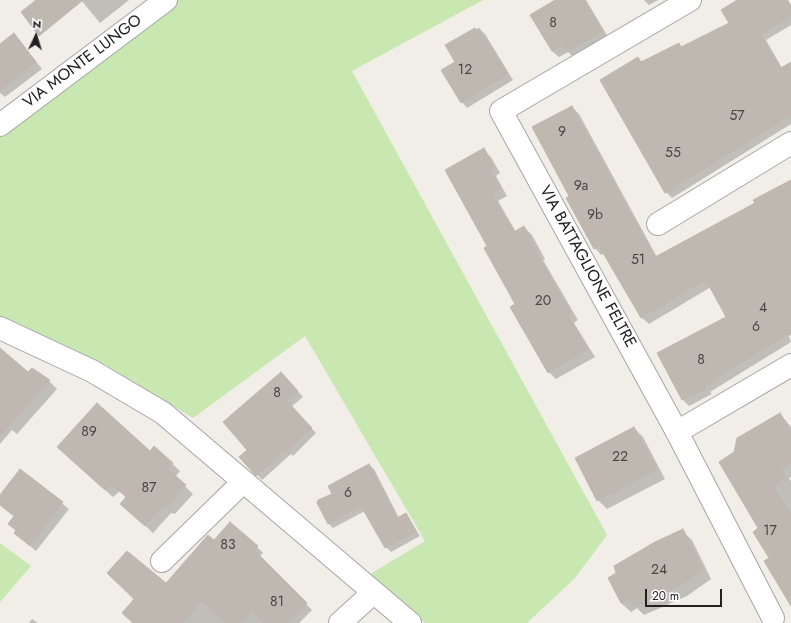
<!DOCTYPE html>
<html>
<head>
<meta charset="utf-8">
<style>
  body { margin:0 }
  #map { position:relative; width:791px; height:623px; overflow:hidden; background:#f1eee8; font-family:Jost,sans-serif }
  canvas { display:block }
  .north { position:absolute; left:16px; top:16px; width:40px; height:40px; -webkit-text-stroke:3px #fff; paint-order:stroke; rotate:4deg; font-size:11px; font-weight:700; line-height:16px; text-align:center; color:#212121 }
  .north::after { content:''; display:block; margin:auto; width:14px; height:18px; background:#212121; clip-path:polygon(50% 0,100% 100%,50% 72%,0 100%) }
  .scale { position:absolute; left:645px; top:589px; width:77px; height:18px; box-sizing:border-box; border:2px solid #212121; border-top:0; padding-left:5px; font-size:12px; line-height:14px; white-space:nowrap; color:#212121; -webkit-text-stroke:3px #fff; paint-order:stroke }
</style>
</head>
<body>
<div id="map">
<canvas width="791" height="623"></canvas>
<div class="north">N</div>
<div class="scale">20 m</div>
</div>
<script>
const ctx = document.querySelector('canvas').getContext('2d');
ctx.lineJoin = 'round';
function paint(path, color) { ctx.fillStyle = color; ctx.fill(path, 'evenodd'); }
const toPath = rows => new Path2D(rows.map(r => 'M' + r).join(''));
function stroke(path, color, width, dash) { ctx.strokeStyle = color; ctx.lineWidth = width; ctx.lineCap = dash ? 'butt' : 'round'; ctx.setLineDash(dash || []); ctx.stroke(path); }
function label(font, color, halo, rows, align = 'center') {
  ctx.font = font + ' Jost,sans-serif'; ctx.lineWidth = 3.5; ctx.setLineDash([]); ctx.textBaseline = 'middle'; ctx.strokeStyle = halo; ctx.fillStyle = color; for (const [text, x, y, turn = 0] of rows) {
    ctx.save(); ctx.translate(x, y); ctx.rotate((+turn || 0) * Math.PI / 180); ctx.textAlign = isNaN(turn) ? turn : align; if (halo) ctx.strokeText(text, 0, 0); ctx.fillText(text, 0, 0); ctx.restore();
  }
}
const grass = toPath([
  [178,0,483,0,352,71,607,535,575,578,527,623,425,623,367,576,425,541,305,336,193,418,106,365,0,316,0,137],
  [0,543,31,566,0,602]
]);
const shadow = toPath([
  [81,0,129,0,100,23],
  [557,0,586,0,608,37,574,58,568,52,559,57,552,51],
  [644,0,658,0,649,5],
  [739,0,788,0,791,5,791,25,766,40,782,68,791,63,791,124,672,198,666,192,637,58,642,62,678,44,682,47,731,23],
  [479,29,485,34,513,80,467,108,462,102,456,62,476,30],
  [14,34,42,69,5,97,0,93,0,45],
  [572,107,579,114,657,257,756,203,791,180,791,335,789,336,791,342,710,392,712,394,689,406,683,400,659,354,727,318,711,287,649,324,642,318,605,253,601,255,595,248,570,197],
  [483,150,491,157,500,173,496,176,507,196,498,201,516,232,524,227,532,235,545,259,543,260,578,320,574,323,595,357,556,379,549,372,489,246],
  [0,364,49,381,57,389,17,434,12,430,0,444],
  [286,378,303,397,291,407,316,433,293,456,291,454,262,480,241,457,248,450],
  [780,414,791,427,791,477,789,478,791,481,791,597,770,559,735,453],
  [634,428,643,437,665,479,607,509,598,500],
  [155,448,180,471,175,477,193,494,175,514,171,513,153,533,130,512,127,498,120,491,113,497,66,455,150,453],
  [369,465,374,469,399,518,406,514,420,536,391,552,386,547,365,511,333,528,328,523,333,495],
  [21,471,69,509,36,551,15,533,17,531,9,524,15,517,0,504,0,497],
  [682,531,692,540,711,579,687,596,644,615,637,608,631,612,621,603],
  [215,542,257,547,263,553,259,557,312,610,299,623,134,623,166,584],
  [32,619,38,623,29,623]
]);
const building = toPath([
  [36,0,83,0,39,36,21,12,36,0],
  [555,0,584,0,603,31,567,52,563,45,552,51,530,15,555,0],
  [737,0,787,0,791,7,791,16,760,34,781,68,791,62,791,115,665,193,600,80,638,57,641,62,679,43,681,47,729,23,721,10,737,0],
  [475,28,476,30,479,28,508,74,461,103,441,70,455,62,445,45,475,28],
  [14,33,36,62,0,90,0,44,14,33],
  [572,106,655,257,755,203,753,200,791,180,791,332,705,385,706,388,682,400,657,353,726,317,707,282,704,281,641,318,599,246,594,249,566,198,569,196,532,127,572,106],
  [484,148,494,166,489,169,500,188,492,193,514,232,524,226,538,252,537,253,571,313,568,315,588,349,548,373,510,307,515,304,484,248,487,246,445,170,484,148],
  [0,348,28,372,32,368,50,380,0,436,0,348],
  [281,372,298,391,287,401,312,428,287,451,285,450,256,476,239,457,247,450,223,422,281,372],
  [97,403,150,451,154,446,173,463,168,469,186,485,167,507,163,506,145,526,120,504,126,497,112,484,105,490,57,447,97,403],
  [780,413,791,431,791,463,782,469,786,478,773,486,791,515,791,606,764,561,769,558,753,532,758,528,719,462,734,452,737,438,780,413],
  [634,427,657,470,597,501,575,458,634,427],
  [369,464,397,518,406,513,416,531,385,548,361,506,328,524,317,503,318,500,332,494,328,486,369,464],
  [20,469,63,502,30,546,14,533,16,530,8,524,14,516,0,505,0,495,20,469],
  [230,522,258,546,254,550,307,603,287,623,264,623,252,611,242,623,227,623,201,601,183,623,133,623,122,613,134,599,107,573,127,551,166,583,208,535,214,540,230,522],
  [683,529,703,570,678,587,634,607,630,598,621,603,608,578,616,573,614,566,655,542,683,529]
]);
const minor = toPath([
  [690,0,501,111,677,432,773,618],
  [0,125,166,0],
  [658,224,791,143],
  [0,328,92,371,163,413,410,623],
  [677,432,791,365],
  [162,561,243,482],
  [340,623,373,593]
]);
const numberNames = [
  ["8",553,24],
  ["12",465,71],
  ["57",737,117],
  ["9",562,133],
  ["55",673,154],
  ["9a",581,187],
  ["9b",595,216],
  ["51",638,261],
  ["20",543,302],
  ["4",763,309],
  ["6",756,328],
  ["8",701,361],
  ["8",277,394],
  ["89",89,433],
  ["22",620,458],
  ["87",149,489],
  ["6",348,494],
  ["17",770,532],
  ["83",228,546],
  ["24",659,571],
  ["81",277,603]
];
const streetNames = [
  ["VIA MONTE LUNGO",83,62,-37],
  ["VIA BATTAGLIONE FELTRE",587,267,61]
];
paint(grass, '#c8e7b1');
paint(shadow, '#0003');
paint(building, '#beb8b1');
stroke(building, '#c2b6ab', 1);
stroke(minor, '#a5a5a5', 24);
stroke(minor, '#fff', 22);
label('14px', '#484745', null, numberNames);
label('16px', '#212121', '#fff', streetNames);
</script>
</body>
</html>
